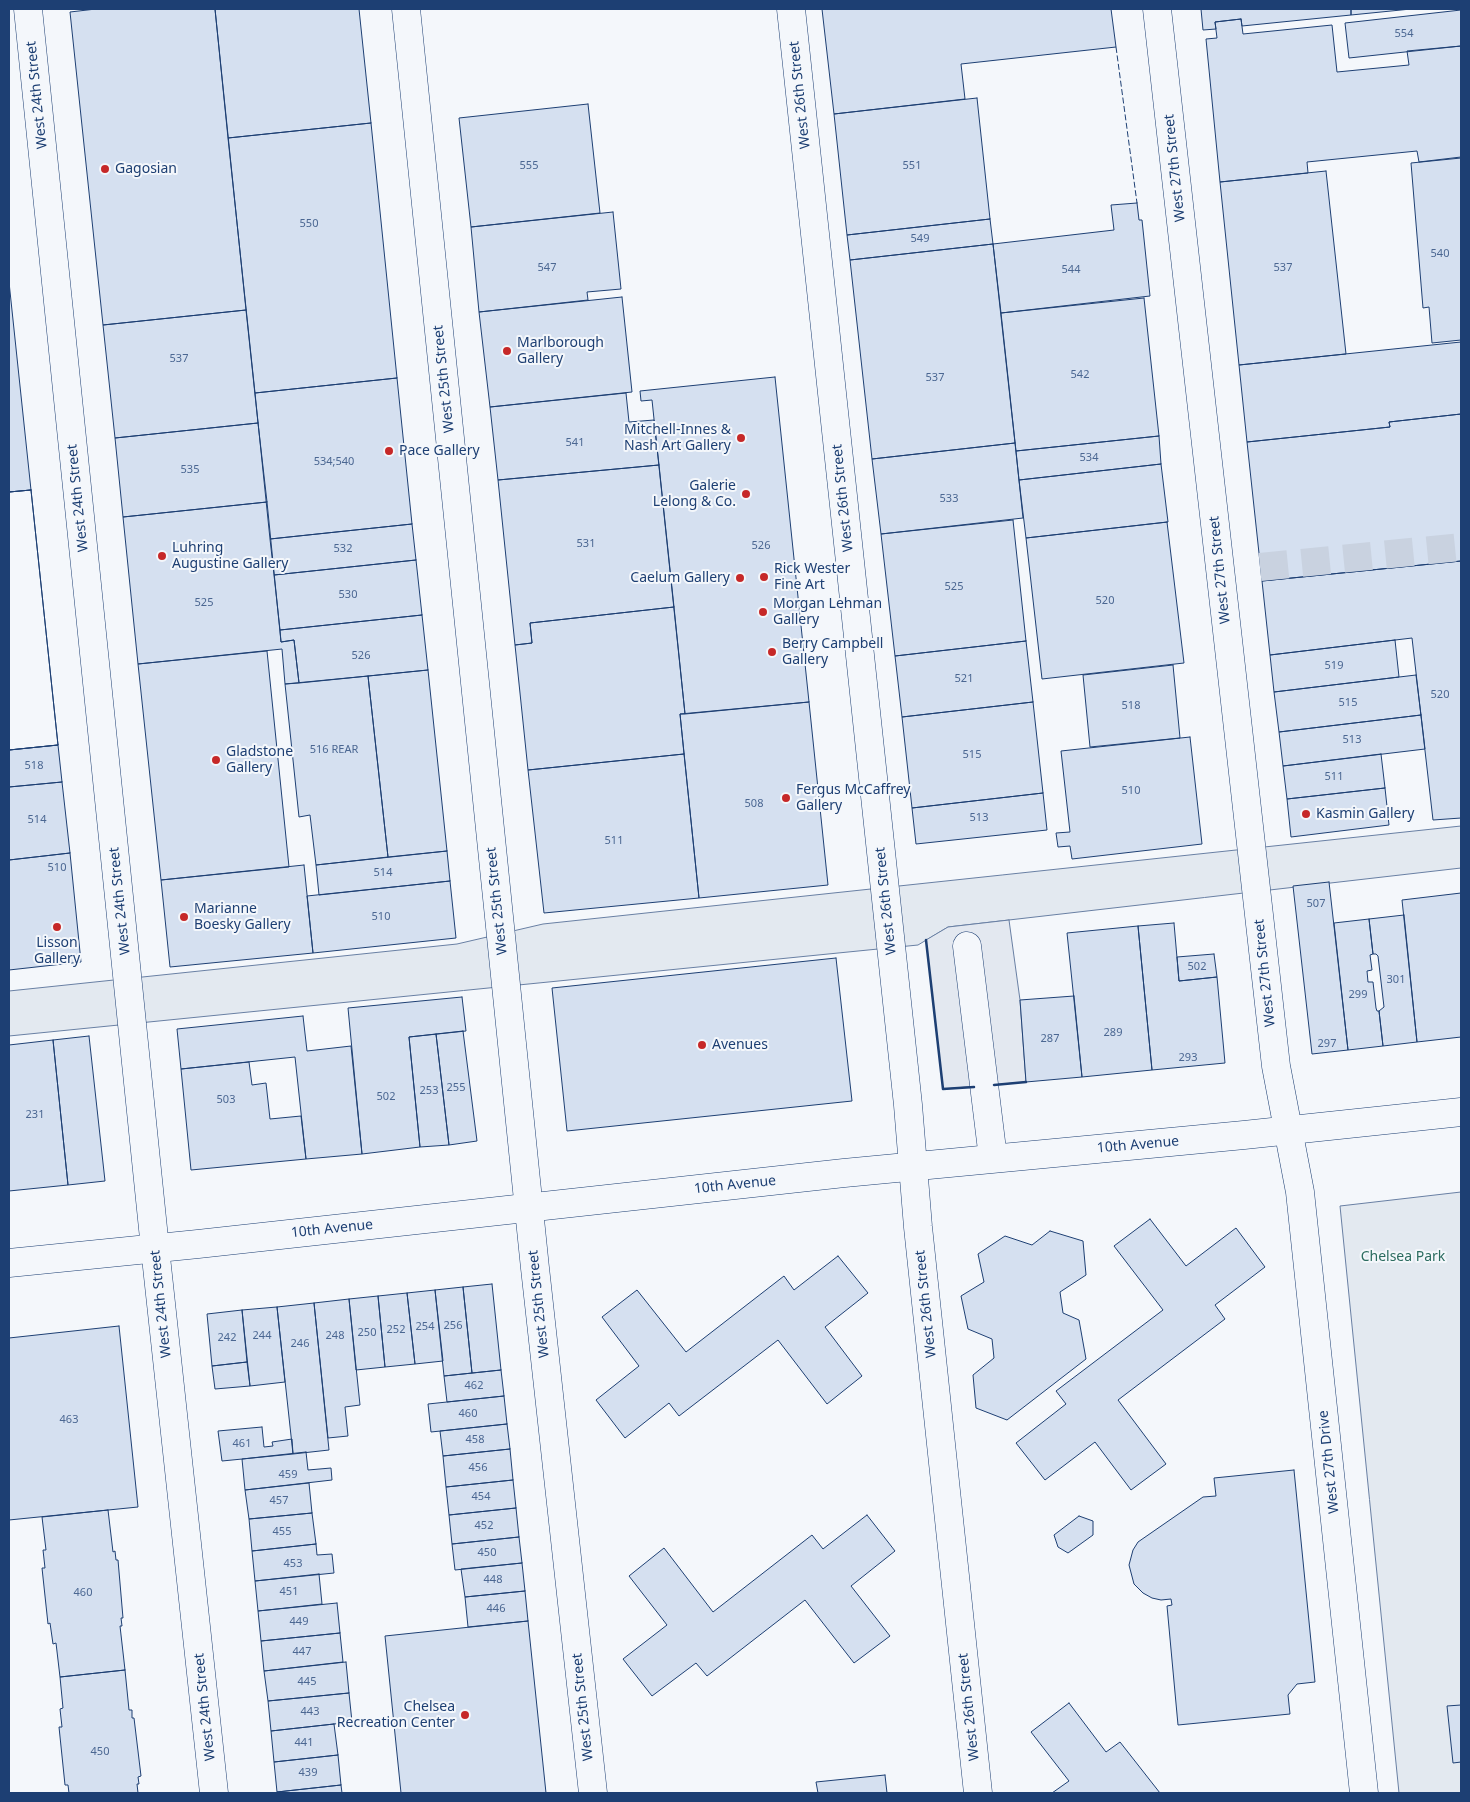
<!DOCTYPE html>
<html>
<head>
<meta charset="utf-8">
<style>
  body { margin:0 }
  #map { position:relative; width:1470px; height:1802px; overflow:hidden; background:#f4f7fb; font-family:"Noto Sans",sans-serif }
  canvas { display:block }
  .frame { position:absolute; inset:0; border:10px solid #1d3f73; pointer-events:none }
</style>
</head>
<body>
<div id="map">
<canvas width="1470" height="1802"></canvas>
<div class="frame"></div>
</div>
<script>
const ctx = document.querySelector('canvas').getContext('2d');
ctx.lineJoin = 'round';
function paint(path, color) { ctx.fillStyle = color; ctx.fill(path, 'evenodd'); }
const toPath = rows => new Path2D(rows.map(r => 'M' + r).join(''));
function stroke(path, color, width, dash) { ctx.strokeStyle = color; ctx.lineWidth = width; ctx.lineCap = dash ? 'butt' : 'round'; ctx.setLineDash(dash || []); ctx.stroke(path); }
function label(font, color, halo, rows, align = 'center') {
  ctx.font = font + ' "Noto Sans",sans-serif'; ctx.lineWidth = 4; ctx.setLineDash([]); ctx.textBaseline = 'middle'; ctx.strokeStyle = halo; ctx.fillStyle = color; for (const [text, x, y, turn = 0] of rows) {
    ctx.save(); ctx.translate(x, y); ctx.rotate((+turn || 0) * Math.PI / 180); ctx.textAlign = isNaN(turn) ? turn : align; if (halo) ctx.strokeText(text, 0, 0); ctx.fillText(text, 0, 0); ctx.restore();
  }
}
const green = toPath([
  [1461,826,1461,868,948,927,918,945,9,1036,9,991,457,944,543,924,1461,826],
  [1461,1192,1461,1793,1399,1793,1340,1206,1461,1192]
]);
const parking = toPath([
  [1009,920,1020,1000,1026,1082,943,1089,926,940,948,927,1009,920]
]);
const building = toPath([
  [96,9,215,9,246,310,103,325,70,12,96,9],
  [215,9,359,9,371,123,228,138,215,9],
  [822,9,1111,9,1116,47,961,64,965,99,834,114,822,9],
  [1201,9,1351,9,1351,15,1242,26,1241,19,1215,22,1216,29,1203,30,1201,9],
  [1351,9,1411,9,1351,15,1351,9],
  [1461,10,1461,46,1349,58,1345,23,1461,10],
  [1241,19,1243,34,1332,25,1337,72,1409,65,1407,51,1461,46,1461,157,1419,162,1417,151,1307,162,1308,173,1220,182,1206,39,1217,38,1215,22,1241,19],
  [977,98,990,219,847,235,834,114,977,98],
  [588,104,600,213,471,227,459,118,588,104],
  [371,123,397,378,255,393,228,138,371,123],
  [1461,158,1461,340,1432,343,1429,307,1423,308,1411,163,1461,158],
  [1326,171,1346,354,1239,365,1220,182,1326,171],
  [1137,203,1139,220,1142,220,1150,296,1001,313,993,244,1114,230,1111,205,1137,203],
  [613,212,621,289,587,292,588,300,479,312,471,227,613,212],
  [990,219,993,244,850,260,847,235,990,219],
  [993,244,1015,443,872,459,850,260,993,244],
  [9,282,31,490,9,492,9,282],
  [622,297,632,392,490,407,479,312,622,297],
  [1144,298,1159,436,1016,451,1001,313,1144,298],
  [246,310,258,423,115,438,103,325,246,310],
  [1461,342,1461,414,1389,422,1390,427,1247,442,1239,365,1461,342],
  [775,377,809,702,685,714,652,400,641,401,640,391,775,377],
  [397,378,412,524,270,539,255,393,397,378],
  [626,393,629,422,654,420,659,465,498,480,490,407,626,393],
  [1461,414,1461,561,1262,581,1247,442,1390,427,1389,422,1461,414],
  [258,423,267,502,123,517,115,438,258,423],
  [1159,436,1161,464,1019,480,1016,451,1159,436],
  [1015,443,1023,518,881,534,872,459,1015,443],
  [1161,464,1168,522,1026,538,1019,480,1161,464],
  [659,465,674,607,530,623,532,643,515,645,498,480,659,465],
  [31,490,58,745,9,750,9,492,31,490],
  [31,490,58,745,9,750,9,492,31,490],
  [267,502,281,642,294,640,299,683,285,684,282,649,138,664,123,517,267,502],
  [1013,520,1026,641,895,656,881,534,1013,520],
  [1167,522,1184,663,1042,679,1026,538,1167,522],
  [412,524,416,560,274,575,270,539,412,524],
  [416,560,422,615,280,630,274,575,416,560],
  [1461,561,1461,818,1433,820,1412,638,1270,655,1262,581,1461,561],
  [674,607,685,714,680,714,684,754,528,770,515,645,532,643,530,623,674,607],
  [422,615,428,670,299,683,294,640,281,642,280,630,422,615],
  [1395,640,1399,677,1274,692,1270,655,1395,640],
  [1026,641,1033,702,902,717,895,656,1026,641],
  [267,651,289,867,161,880,138,664,267,651],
  [1173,665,1180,738,1090,747,1083,675,1173,665],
  [428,670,447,851,388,857,368,676,428,670],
  [1416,675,1421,715,1279,732,1274,692,1416,675],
  [368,676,388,857,316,865,310,815,299,817,285,684,368,676],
  [809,702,828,885,699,898,680,714,809,702],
  [1033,702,1043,793,912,808,902,717,1033,702],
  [1421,715,1425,749,1283,766,1279,732,1421,715],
  [1190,737,1202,844,1072,859,1070,846,1058,847,1056,833,1070,832,1061,751,1190,737],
  [58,745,62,782,9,787,9,750,58,745],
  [684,754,699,898,544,913,528,770,684,754],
  [1381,754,1385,788,1287,799,1283,766,1381,754],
  [62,782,70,853,9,860,9,787,62,782],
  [1385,788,1389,825,1291,837,1287,799,1385,788],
  [1043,793,1047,830,916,844,912,808,1043,793],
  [447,851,450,881,319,895,316,865,447,851],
  [70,853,81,962,9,970,9,860,70,853],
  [304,865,313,953,170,967,161,880,304,865],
  [450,881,456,938,313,953,307,896,450,881],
  [1329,882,1348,1050,1312,1054,1293,886,1329,882],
  [1461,893,1461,1037,1417,1042,1402,900,1461,893],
  [1404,915,1417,1042,1383,1046,1379,1011,1384,1007,1378,956,1376,954,1373,954,1369,919,1404,915],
  [1369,919,1373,954,1370,955,1372,970,1367,971,1368,982,1373,982,1376,1008,1377,1011,1379,1011,1383,1046,1348,1050,1334,923,1369,919],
  [1174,923,1179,981,1217,977,1225,1063,1152,1070,1138,926,1174,923],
  [1138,926,1152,1070,1082,1077,1067,933,1138,926],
  [1214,954,1217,977,1179,981,1177,957,1214,954],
  [836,958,852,1101,567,1131,552,988,836,958],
  [1074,996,1082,1077,1026,1082,1020,1000,1074,996],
  [462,997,466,1031,409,1037,420,1147,362,1154,348,1008,462,997],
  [303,1016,307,1051,351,1046,362,1154,306,1159,295,1057,181,1069,177,1029,303,1016],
  [463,1031,477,1141,449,1145,436,1034,463,1031],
  [436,1034,449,1145,420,1147,409,1037,436,1034],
  [89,1036,105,1181,68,1185,53,1040,89,1036],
  [53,1040,68,1185,9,1191,9,1045,53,1040],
  [249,1062,252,1085,266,1083,270,1119,301,1116,306,1159,191,1170,181,1069,249,1062],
  [1150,1219,1186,1266,1236,1228,1265,1267,1215,1305,1225,1319,1118,1400,1166,1464,1131,1490,1095,1442,1045,1480,1016,1443,1066,1404,1056,1391,1163,1310,1114,1246,1150,1219],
  [1050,1231,1083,1241,1086,1275,1060,1292,1063,1313,1079,1320,1086,1359,1007,1420,976,1408,973,1375,994,1358,992,1339,968,1329,961,1296,984,1282,978,1254,1005,1236,1032,1245,1050,1231],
  [838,1256,868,1293,825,1327,862,1376,827,1404,778,1340,679,1416,669,1403,625,1438,596,1400,639,1366,602,1317,637,1290,686,1352,784,1276,794,1290,838,1256],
  [492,1284,501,1370,472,1373,463,1287,492,1284],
  [463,1287,472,1373,444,1376,435,1290,463,1287],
  [435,1290,443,1361,415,1364,407,1293,435,1290],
  [407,1293,415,1364,385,1367,378,1296,407,1293],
  [378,1296,385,1367,356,1370,349,1299,378,1296],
  [349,1299,360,1405,345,1407,348,1436,328,1438,314,1303,349,1299],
  [314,1303,329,1450,293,1454,277,1307,314,1303],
  [277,1307,285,1382,250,1386,242,1310,277,1307],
  [242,1310,247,1362,212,1366,207,1314,242,1310],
  [119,1326,138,1507,9,1520,9,1338,119,1326],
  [247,1362,250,1386,215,1389,212,1366,247,1362],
  [501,1370,504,1396,447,1402,444,1376,501,1370],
  [504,1396,507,1424,431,1432,428,1404,504,1396],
  [507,1424,510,1449,443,1456,440,1431,507,1424],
  [262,1427,264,1447,273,1446,272,1442,292,1439,293,1454,222,1461,218,1431,262,1427],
  [510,1449,513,1480,446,1487,443,1456,510,1449],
  [306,1452,308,1470,331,1468,332,1480,245,1490,242,1459,306,1452],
  [1294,1470,1315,1682,1297,1684,1288,1695,1290,1714,1178,1725,1167,1606,1172,1605,1171,1599,1161,1600,1152,1598,1143,1593,1134,1584,1129,1565,1133,1550,1138,1542,1203,1497,1216,1496,1214,1478,1294,1470],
  [513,1480,516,1508,449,1515,446,1487,513,1480],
  [309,1483,312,1513,249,1519,245,1490,309,1483],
  [516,1508,519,1537,452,1544,449,1515,516,1508],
  [108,1510,113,1552,115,1551,116,1560,118,1560,123,1618,121,1618,122,1626,120,1626,125,1670,60,1677,56,1643,53,1644,50,1623,48,1624,42,1568,45,1568,43,1550,46,1550,42,1517,108,1510],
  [312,1513,316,1544,252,1551,249,1519,312,1513],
  [867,1515,895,1551,851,1586,890,1636,854,1663,805,1600,707,1676,696,1663,652,1696,623,1659,667,1625,629,1576,664,1548,713,1612,812,1535,823,1549,867,1515],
  [1079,1516,1093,1521,1093,1535,1068,1553,1058,1547,1054,1535,1079,1516],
  [519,1537,522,1563,455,1570,452,1544,519,1537],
  [316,1544,317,1555,332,1554,334,1573,255,1581,252,1551,316,1544],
  [522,1563,525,1591,465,1597,461,1569,522,1563],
  [319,1574,322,1604,258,1611,255,1581,319,1574],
  [525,1591,528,1621,468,1627,465,1597,525,1591],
  [337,1603,340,1633,261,1641,258,1611,337,1603],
  [528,1621,546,1793,401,1793,385,1636,528,1621],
  [340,1633,343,1662,264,1671,261,1641,340,1633],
  [346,1662,349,1693,268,1701,264,1671,346,1662],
  [125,1670,129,1710,132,1710,132,1718,134,1718,141,1776,138,1777,139,1784,137,1784,138,1793,69,1793,68,1785,65,1785,59,1727,62,1727,60,1709,63,1708,60,1677,125,1670],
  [349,1693,352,1722,271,1731,268,1701,349,1693],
  [1069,1703,1106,1752,1120,1742,1160,1793,1052,1793,1069,1781,1031,1732,1069,1703],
  [1461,1705,1461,1762,1453,1763,1447,1706,1461,1705],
  [334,1724,338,1755,274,1762,271,1731,334,1724],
  [338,1755,341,1785,277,1792,274,1762,338,1755],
  [885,1775,887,1793,818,1793,816,1782,885,1775],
  [341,1785,342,1793,278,1793,277,1792,341,1785]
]);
const minorTunnel = toPath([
  [1260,567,1461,547]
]);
const minor = toPath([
  [28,9,155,1248,214,1793],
  [406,9,535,1268,593,1793],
  [791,9,908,1105,918,1227,978,1793],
  [1157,9,1276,1066,1300,1192,1364,1793],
  [967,946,993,1158]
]);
const major = toPath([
  [9,1263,198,1244,844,1173,1244,1135,1461,1112]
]);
const fence = toPath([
  [1116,47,1137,203]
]);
const wall = toPath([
  [926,940,943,1089,974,1087],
  [994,1085,1026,1082]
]);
const markers = [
  [105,169,5,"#c62828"],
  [507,351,5,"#c62828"],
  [741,438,5,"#c62828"],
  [389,451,5,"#c62828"],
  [746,494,5,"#c62828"],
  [162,556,5,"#c62828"],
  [764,577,5,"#c62828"],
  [740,578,5,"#c62828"],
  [763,612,5,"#c62828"],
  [772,652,5,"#c62828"],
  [216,760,5,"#c62828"],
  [786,798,5,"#c62828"],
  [1306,814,5,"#c62828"],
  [184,917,5,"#c62828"],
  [57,927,5,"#c62828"],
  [702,1045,5,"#c62828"],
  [465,1715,5,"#c62828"]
];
const numberNames = [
  ["554",1404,34],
  ["555",529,166],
  ["551",912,166],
  ["550",309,224],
  ["549",920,239],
  ["540",1440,254],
  ["547",547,268],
  ["537",1283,268],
  ["544",1071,270],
  ["537",179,359],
  ["542",1080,375],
  ["537",935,378],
  ["541",575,443],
  ["534",1089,458],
  ["534;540",334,462],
  ["535",190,470],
  ["533",949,499],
  ["531",586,544],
  ["526",761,546],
  ["532",343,549],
  ["525",954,587],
  ["530",348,595],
  ["520",1105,601],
  ["525",204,603],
  ["526",361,656],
  ["519",1334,666],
  ["521",964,679],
  ["520",1440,695],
  ["515",1348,703],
  ["518",1131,706],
  ["513",1352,740],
  ["516 REAR",334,750],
  ["515",972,755],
  ["518",34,766],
  ["511",1334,777],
  ["510",1131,791],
  ["508",754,804],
  ["513",979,818],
  ["514",37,820],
  ["511",614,841],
  ["510",57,868],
  ["514",383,873],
  ["507",1316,904],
  ["510",381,917],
  ["502",1197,967],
  ["301",1396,980],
  ["299",1358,995],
  ["289",1113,1033],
  ["287",1050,1039],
  ["297",1327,1044],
  ["293",1188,1058],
  ["255",456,1088],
  ["253",429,1091],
  ["502",386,1097],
  ["503",226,1100],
  ["231",35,1115],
  ["256",453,1326],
  ["254",425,1327],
  ["252",396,1330],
  ["250",367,1333],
  ["244",262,1336],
  ["248",335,1336],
  ["242",227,1338],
  ["246",300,1344],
  ["462",474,1386],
  ["460",468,1414],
  ["463",69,1420],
  ["458",475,1440],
  ["461",242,1444],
  ["456",478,1468],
  ["459",288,1475],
  ["454",481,1497],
  ["457",279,1501],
  ["452",484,1526],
  ["455",282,1532],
  ["450",487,1553],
  ["453",293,1564],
  ["448",493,1580],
  ["451",289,1592],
  ["460",83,1593],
  ["446",496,1609],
  ["449",299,1622],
  ["447",302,1652],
  ["445",307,1682],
  ["443",310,1712],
  ["441",304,1743],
  ["450",100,1752],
  ["439",308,1773]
];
const streetNames = [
  ["West 24th Street",37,95,-96],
  ["West 26th Street",800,95,-96],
  ["West 27th Street",1175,168,-96],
  ["West 25th Street",444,379,-96],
  ["West 24th Street",78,498,-96],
  ["West 26th Street",843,498,-96],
  ["West 27th Street",1220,570,-96],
  ["West 24th Street",120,901,-96],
  ["West 25th Street",497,901,-96],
  ["West 26th Street",886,901,-96],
  ["West 27th Street",1265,973,-96],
  ["10th Avenue",1138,1145,-5],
  ["10th Avenue",735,1185,-6],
  ["10th Avenue",332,1229,-6],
  ["West 24th Street",161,1304,-96],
  ["West 25th Street",539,1304,-96],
  ["West 26th Street",926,1304,-96],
  ["West 27th Drive",1329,1462,-96],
  ["West 24th Street",205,1707,-96],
  ["West 25th Street",583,1707,-96],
  ["West 26th Street",969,1707,-96]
];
const poiNames = [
  ["Gagosian",115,169],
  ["Marlborough",517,343],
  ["Gallery",517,359],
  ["Mitchell-Innes &",731,430,"right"],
  ["Nash Art Gallery",731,446,"right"],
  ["Pace Gallery",399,451],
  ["Galerie",736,486,"right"],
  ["Lelong & Co.",736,502,"right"],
  ["Luhring",172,548],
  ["Augustine Gallery",172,564],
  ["Rick Wester",774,569],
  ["Fine Art",774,585],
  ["Caelum Gallery",730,578,"right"],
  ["Morgan Lehman",773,604],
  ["Gallery",773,620],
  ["Berry Campbell",782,644],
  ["Gallery",782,660],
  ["Gladstone",226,752],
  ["Gallery",226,768],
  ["Fergus McCaffrey",796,790],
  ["Gallery",796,806],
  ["Kasmin Gallery",1316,814],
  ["Marianne",194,909],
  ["Boesky Gallery",194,925],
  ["Lisson",57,943,"center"],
  ["Gallery",57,959,"center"],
  ["Avenues",712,1045],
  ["Chelsea",455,1707,"right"],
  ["Recreation Center",455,1723,"right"]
];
const parkNames = [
  ["Chelsea Park",1403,1257]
];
paint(green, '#e3e9f0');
stroke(green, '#687fa3', 1);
paint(parking, '#e3e8f0');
stroke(parking, '#687fa3', 1);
paint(building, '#d5e0f0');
stroke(building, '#1d3f73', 1);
stroke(minorTunnel, '#c9d2e0', 28, [28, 14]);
stroke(minor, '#1d3f73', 29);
stroke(major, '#1d3f73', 29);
stroke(minor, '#f4f7fb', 28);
stroke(major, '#f4f7fb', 28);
stroke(fence, '#1d3f73', 1, [6, 2.5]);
stroke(wall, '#1d3f73', 2.5);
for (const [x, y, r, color] of markers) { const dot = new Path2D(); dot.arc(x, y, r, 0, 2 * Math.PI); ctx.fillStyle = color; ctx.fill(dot); stroke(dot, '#f4f7fb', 2); }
label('11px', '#4b6792', null, numberNames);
label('14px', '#1d3f73', '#f4f7fb', streetNames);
label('14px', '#1d3f73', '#f4f7fb', poiNames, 'left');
label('14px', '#2c6c60', '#f4f7fb', parkNames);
</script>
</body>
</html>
